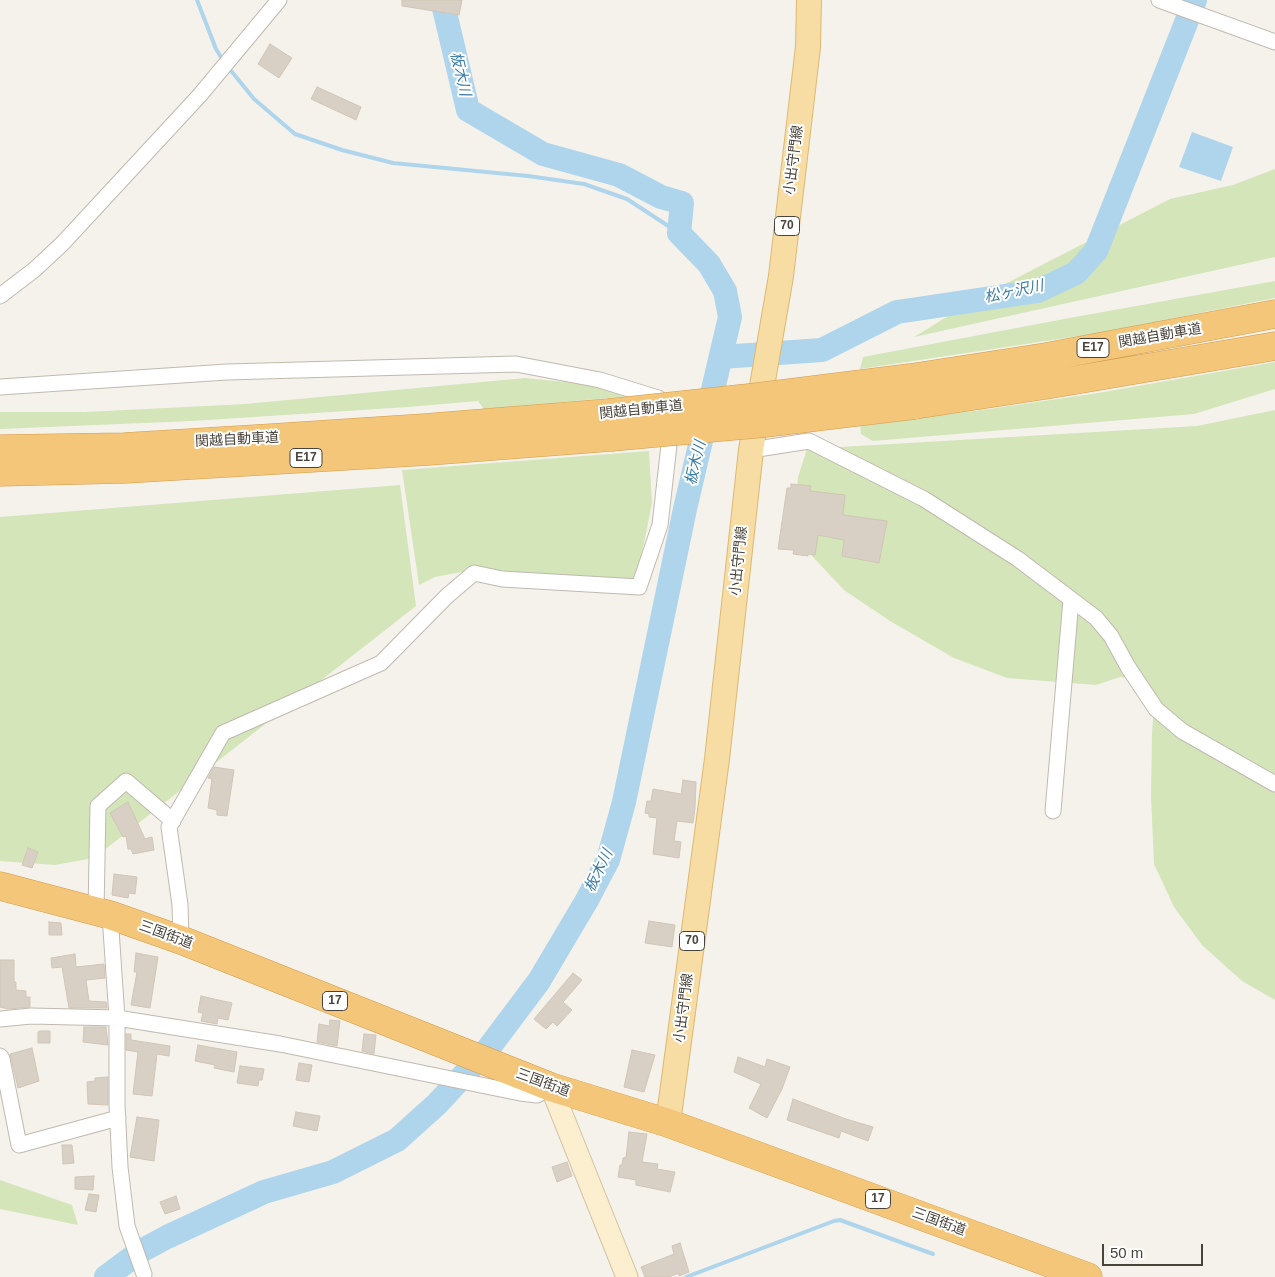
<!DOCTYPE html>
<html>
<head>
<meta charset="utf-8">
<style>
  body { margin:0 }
  #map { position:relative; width:1275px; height:1277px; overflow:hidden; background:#f5f2ec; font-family:Helvetica,sans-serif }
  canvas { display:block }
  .scale { position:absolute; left:1102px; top:1244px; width:101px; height:22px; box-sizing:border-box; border:2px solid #49433a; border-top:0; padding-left:6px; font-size:15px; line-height:18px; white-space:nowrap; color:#49433a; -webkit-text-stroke:4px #fff; paint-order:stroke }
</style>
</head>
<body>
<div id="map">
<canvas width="1275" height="1277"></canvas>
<div class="scale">50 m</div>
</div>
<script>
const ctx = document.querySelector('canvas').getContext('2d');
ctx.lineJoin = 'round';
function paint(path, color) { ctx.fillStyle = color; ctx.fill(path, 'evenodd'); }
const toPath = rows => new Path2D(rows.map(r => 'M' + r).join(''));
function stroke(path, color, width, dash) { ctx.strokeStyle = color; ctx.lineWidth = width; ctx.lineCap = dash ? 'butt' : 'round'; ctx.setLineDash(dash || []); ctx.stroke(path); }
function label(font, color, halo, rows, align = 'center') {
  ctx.font = font + ' Helvetica,"Noto Sans JP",sans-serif'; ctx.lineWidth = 4; ctx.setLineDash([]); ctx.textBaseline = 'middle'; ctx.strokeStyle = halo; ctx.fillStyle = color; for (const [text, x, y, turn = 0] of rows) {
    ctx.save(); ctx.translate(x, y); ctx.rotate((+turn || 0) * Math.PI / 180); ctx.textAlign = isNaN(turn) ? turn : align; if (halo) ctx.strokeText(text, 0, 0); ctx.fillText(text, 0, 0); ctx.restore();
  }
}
const green = toPath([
  [1275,169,1275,257,914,337,976,299,1170,199,1233,185],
  [1275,281,1275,298,1099,333,860,369,863,357,1064,319],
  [1275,362,1275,389,1194,414,873,441,861,434,860,425,989,409,1098,393],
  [525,378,615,387,631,396,484,409,478,401,408,407,192,421,0,429,0,412,85,412,245,404],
  [1275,410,1275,1000,1242,981,1202,945,1174,907,1154,864,1151,797,1152,733,1154,705,1137,679,1120,677,1096,685,1007,678,954,658,890,621,844,590,812,556,795,517,798,477,807,449,1197,426],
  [649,451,652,503,636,583,472,570,435,577,419,585,402,470],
  [400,485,416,606,94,858,55,865,0,861,0,517],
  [0,1180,72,1205,78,1225,0,1209]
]);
const water = toPath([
  [1192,132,1233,147,1221,181,1179,167]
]);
const stream = toPath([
  [197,0,216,49,224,62],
  [228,67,254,99,295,134,342,150,393,163,528,176,584,184,627,199,679,233],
  [686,1277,834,1221,840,1220,933,1254]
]);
const river = toPath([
  [721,357,822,350,897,312,1038,291,1076,273,1096,251,1195,0],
  [106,1277,141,1251,167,1237,264,1192,333,1172,397,1140,437,1104,488,1049,539,981,587,900,608,860,624,802,685,509,730,317,725,291,709,264,679,233,682,203,661,197,619,175,543,154,468,110,442,0]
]);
const building = toPath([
  [402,0,462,0,459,15,402,6,402,0],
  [270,44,292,58,279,78,258,64,270,44],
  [317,87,361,107,356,120,311,99,317,87],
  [791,484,811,486,810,491,845,495,843,515,887,521,879,563,842,556,844,540,818,535,815,555,808,554,808,556,793,554,794,550,778,549,787,488,791,488,791,484],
  [214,767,234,770,227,816,217,815,217,810,208,808,212,779,208,778,214,767],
  [683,780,696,782,695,808,693,823,677,821,674,841,681,842,679,858,653,854,657,818,649,817,649,814,645,813,647,801,651,801,653,789,681,794,683,780],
  [128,802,145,839,152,837,154,850,133,854,131,849,128,849,126,836,123,837,110,813,128,802],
  [28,848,38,852,32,868,22,865,28,848],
  [114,874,137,877,135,894,129,893,128,898,112,895,114,874],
  [649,921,675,925,672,947,645,943,649,921],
  [49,922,61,923,62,935,49,935,49,922],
  [136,953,158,957,150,1008,131,1005,137,972,134,972,136,953],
  [75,954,76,967,104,964,105,978,86,980,89,1001,106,1002,107,1008,69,1008,62,967,52,968,51,958,75,954],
  [0,960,14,960,14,982,16,982,16,990,26,991,26,997,30,997,30,1007,8,1009,0,1007,0,960],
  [573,973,582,980,563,1002,572,1010,557,1026,553,1022,546,1029,534,1019,573,973],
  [201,996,232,1003,228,1020,218,1018,217,1024,201,1021,203,1013,198,1012,201,996],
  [330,1020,340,1021,337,1046,317,1042,319,1024,329,1026,330,1020],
  [84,1027,106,1027,108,1045,83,1042,84,1027],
  [40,1031,50,1031,50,1043,38,1043,38,1032,40,1031],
  [126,1034,131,1034,131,1040,170,1046,169,1056,157,1054,152,1096,133,1094,138,1052,126,1050,126,1034],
  [364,1034,376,1035,374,1054,362,1051,364,1034],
  [198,1045,237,1052,234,1072,214,1068,215,1065,195,1061,198,1045],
  [32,1048,39,1081,18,1088,10,1054,32,1048],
  [632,1050,655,1055,644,1092,624,1087,632,1050],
  [738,1057,765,1067,767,1059,790,1067,782,1089,767,1118,749,1108,761,1084,734,1072,738,1057],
  [299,1063,312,1065,309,1082,296,1080,299,1063],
  [240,1066,264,1069,262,1080,259,1080,258,1086,237,1083,240,1066],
  [108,1077,108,1105,88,1104,87,1082,95,1081,95,1078,108,1077],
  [793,1099,846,1119,873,1127,868,1141,841,1131,839,1138,787,1120,793,1099],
  [296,1112,320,1116,317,1131,293,1126,296,1112],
  [137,1117,159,1120,154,1161,130,1157,137,1117],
  [629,1132,647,1134,642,1162,658,1164,657,1169,675,1172,670,1192,636,1185,636,1180,618,1177,620,1165,622,1165,623,1158,626,1157,629,1132],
  [62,1145,72,1145,74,1163,63,1164,62,1145],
  [567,1162,572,1176,557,1182,552,1167,567,1162],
  [94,1176,93,1190,75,1189,75,1177,94,1176],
  [89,1194,99,1195,96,1212,85,1210,89,1194],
  [176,1196,180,1209,165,1214,160,1202,176,1196],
  [680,1243,689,1272,679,1276,679,1273,669,1277,645,1277,641,1267,674,1254,672,1246,680,1243]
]);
const street = toPath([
  [1159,0,1275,42],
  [0,296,34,270,62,244,200,95,279,0],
  [0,387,227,372,516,364,600,380,658,398,670,436,660,525,639,587,502,579,474,573,447,596,381,663,223,733,169,827,180,905,181,940],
  [751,450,809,441,924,499,1018,559,1096,618,1111,636,1128,667,1156,709,1182,731,1275,784],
  [1053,811,1071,600],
  [96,911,98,806,126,781,173,821],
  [110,915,117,1018,117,1104,120,1167,127,1226,144,1274],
  [0,1019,31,1016,117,1018,280,1044,520,1093,537,1095,551,1087],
  [0,1056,2,1059,19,1145,118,1118]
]);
const secondary = toPath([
  [551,1087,627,1277]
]);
const primary = toPath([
  [668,1123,717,759,751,450,781,276,808,47,809,0]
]);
const highway = toPath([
  [910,378,1046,357,1275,314],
  [914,405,1052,384,1275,346],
  [0,449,124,447,272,438,424,428,609,413],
  [0,472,126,469,429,451,611,437],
  [0,886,110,915,181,940,551,1087,668,1123,1088,1277]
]);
const highwayBridge = toPath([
  [609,413,758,397,910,378],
  [611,437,765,423,914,405]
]);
const shields = [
  [787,226,25],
  [1093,348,32],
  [306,458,32],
  [692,941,25],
  [335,1001,25],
  [878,1199,25]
];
const shieldNames = [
  ["70",787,226],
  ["E17",1093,348],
  ["E17",306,458],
  ["70",692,941],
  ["17",335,1001],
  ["17",878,1199]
];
const streetNames = [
  ["小出守門線",794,160,-83],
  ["関越自動車道",1160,336,-10],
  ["関越自動車道",641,410,-6],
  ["関越自動車道",237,440,-3],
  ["小出守門線",739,561,-84],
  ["三国街道",166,935,20],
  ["小出守門線",684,1008,-83],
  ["三国街道",543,1083,20],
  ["三国街道",939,1222,20]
];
const waterNames = [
  ["板木川",460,74,77],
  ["松ヶ沢川",1014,292,-12],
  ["板木川",696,463,-77],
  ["板木川",599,871,-64]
];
paint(green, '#d3e5b9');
paint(water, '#aed5ec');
stroke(stream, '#aed5ec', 4);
stroke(river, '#aed5ec', 24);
paint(building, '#d9d0c5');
stroke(building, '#d0c5b6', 1);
stroke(street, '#c0b9af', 17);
stroke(secondary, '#d1c29f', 23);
stroke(primary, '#dcb973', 26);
stroke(highway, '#d29b49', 29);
stroke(street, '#fff', 15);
stroke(secondary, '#fbefd0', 21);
stroke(primary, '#f7dca3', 24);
stroke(highway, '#f3c679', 28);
stroke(highwayBridge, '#d29b49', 29, []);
stroke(highwayBridge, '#f3c679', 28);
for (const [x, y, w] of shields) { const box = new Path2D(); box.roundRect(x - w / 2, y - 9.5, w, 19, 4); ctx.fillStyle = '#fff'; ctx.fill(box); stroke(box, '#49433a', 1); }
label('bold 12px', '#49433a', null, shieldNames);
label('14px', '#49433a', '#fff', streetNames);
label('italic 15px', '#387ba6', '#fff', waterNames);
</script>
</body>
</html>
